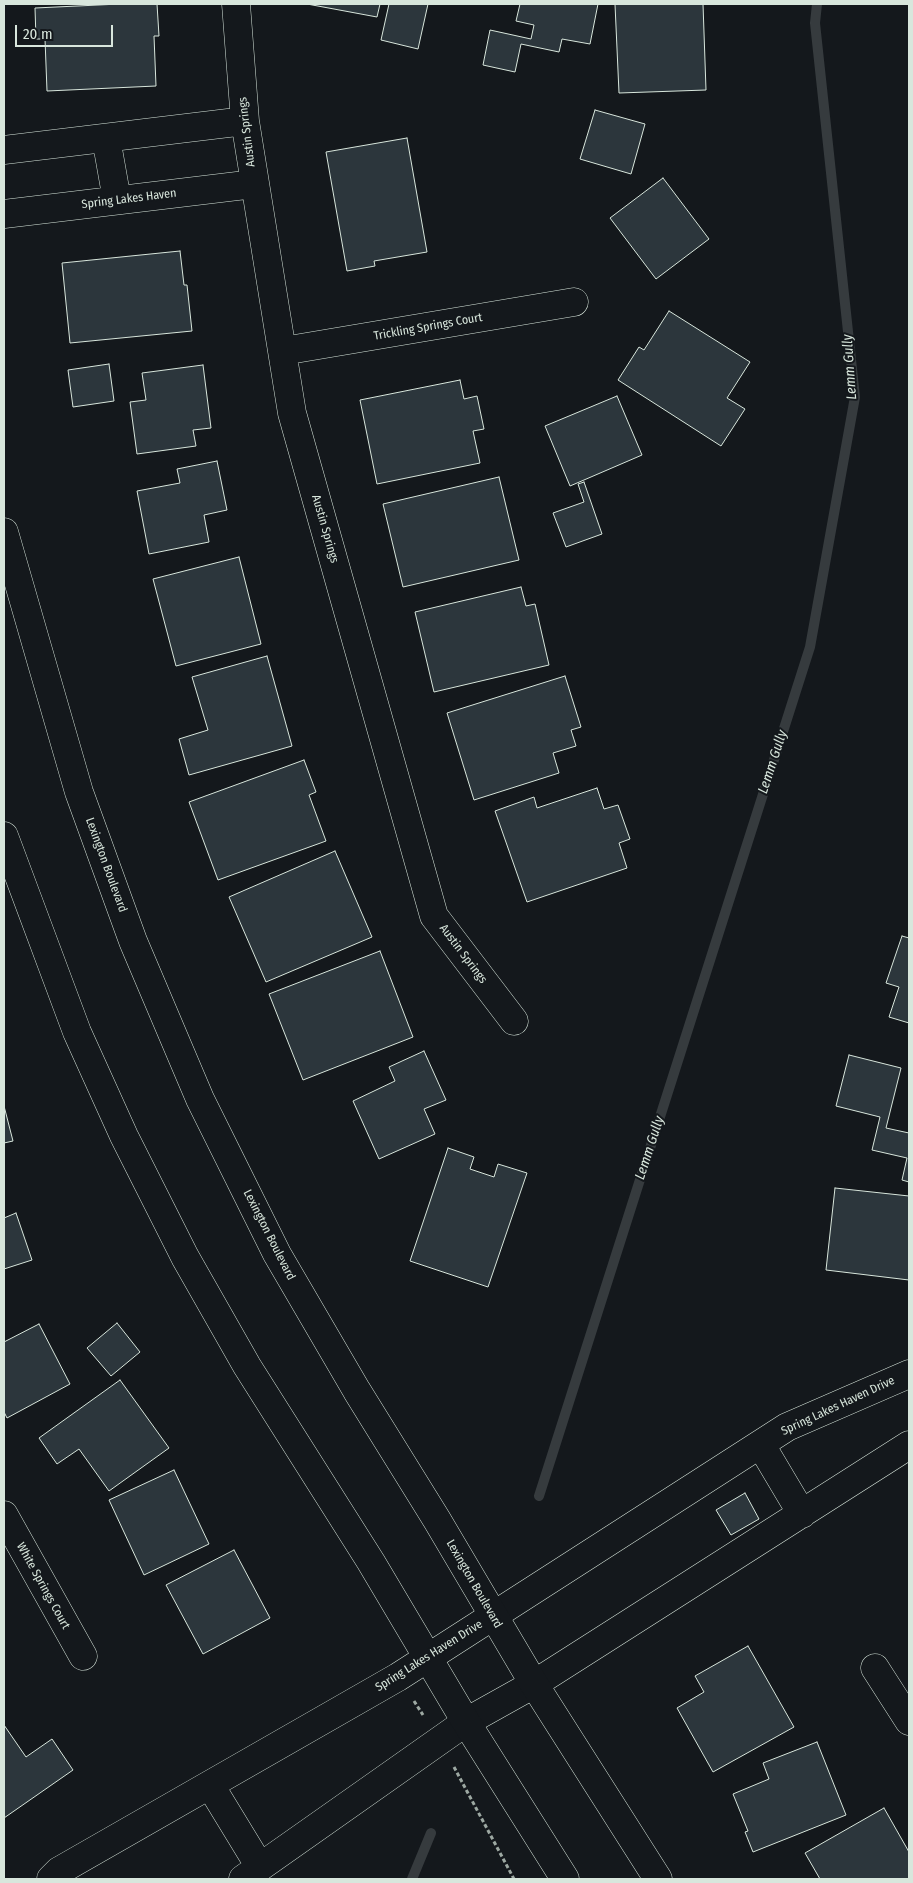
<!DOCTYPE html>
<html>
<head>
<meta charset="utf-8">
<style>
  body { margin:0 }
  #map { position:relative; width:913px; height:1883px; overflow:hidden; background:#14181c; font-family:"Fira Sans Condensed",sans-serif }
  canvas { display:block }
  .frame { position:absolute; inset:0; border:5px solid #d8e6dc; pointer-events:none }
  .scale { position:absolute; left:15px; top:25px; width:98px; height:22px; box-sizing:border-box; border:2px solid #d8e6dc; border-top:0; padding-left:6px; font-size:15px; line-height:18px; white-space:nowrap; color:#d8e6dc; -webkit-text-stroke:4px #14181c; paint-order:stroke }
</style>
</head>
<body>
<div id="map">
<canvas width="913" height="1883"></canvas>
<div class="frame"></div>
<div class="scale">20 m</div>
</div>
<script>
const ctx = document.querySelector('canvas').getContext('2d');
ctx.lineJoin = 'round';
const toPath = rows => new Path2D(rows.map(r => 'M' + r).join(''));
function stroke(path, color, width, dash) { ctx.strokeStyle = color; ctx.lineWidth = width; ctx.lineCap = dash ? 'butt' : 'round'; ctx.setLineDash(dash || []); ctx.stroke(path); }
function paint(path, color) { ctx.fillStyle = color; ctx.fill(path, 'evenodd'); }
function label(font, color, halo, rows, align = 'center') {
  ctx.font = font + ' "Fira Sans Condensed",sans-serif'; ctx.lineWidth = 4; ctx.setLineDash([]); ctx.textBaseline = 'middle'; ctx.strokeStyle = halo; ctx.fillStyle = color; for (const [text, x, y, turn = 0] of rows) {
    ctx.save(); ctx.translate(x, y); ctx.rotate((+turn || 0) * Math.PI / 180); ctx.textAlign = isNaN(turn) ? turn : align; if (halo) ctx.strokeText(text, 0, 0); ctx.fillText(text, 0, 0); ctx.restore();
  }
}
const stream = toPath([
  [539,1496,810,647,855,397,815,23,817,4],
  [412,1879,431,1833]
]);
const building = toPath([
  [120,4,157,4,159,36,154,36,156,86,47,91,45,39,36,39,35,8,120,4],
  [307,4,380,4,377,17,307,4],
  [389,4,428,4,418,49,381,40,389,4],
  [520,4,598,4,590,44,562,39,559,52,521,44,515,72,483,65,490,30,531,39,534,25,516,21,520,4],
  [615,4,703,4,706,90,619,93,615,4],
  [595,110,645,124,631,174,580,159,595,110],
  [407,138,427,252,374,261,375,266,347,271,326,152,407,138],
  [663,178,709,239,656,279,610,218,663,178],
  [180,251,184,285,187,285,192,331,70,343,62,263,180,251],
  [669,311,750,362,727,398,745,409,721,446,618,380,639,347,644,350,669,311],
  [109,364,114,401,73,407,68,370,109,364],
  [203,365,211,428,193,430,196,446,137,454,130,402,146,400,142,373,203,365],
  [460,380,464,399,477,396,484,429,473,431,480,463,377,484,360,400,460,380],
  [617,396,642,455,570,486,545,426,617,396],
  [217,461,227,510,204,515,209,542,149,554,137,491,180,483,177,469,217,461],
  [499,477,519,560,403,587,383,504,499,477],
  [584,482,602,534,566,547,553,513,584,502,578,484,584,482],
  [239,557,261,644,176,666,153,579,239,557],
  [521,587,526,606,535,604,549,665,434,692,415,612,521,587],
  [267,656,292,746,189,775,179,739,208,730,192,677,267,656],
  [565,676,581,727,571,730,576,746,553,753,559,773,474,800,447,713,565,676],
  [304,760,316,792,309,795,326,841,218,880,189,802,304,760],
  [597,788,604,809,618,805,630,839,619,843,627,868,527,902,495,811,534,797,537,808,597,788],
  [335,851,372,937,266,982,229,897,335,851],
  [902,936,909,938,909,1023,889,1017,899,987,886,983,902,936],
  [380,951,413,1037,303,1080,269,994,380,951],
  [424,1051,446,1100,424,1109,435,1134,379,1159,353,1101,395,1081,389,1067,424,1051],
  [849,1055,901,1068,886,1128,909,1133,909,1182,902,1180,907,1158,872,1150,880,1117,836,1106,849,1055],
  [4,1106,13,1141,4,1143,4,1106],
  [448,1148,474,1157,470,1169,494,1177,498,1164,527,1173,488,1287,410,1261,448,1148],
  [835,1188,909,1196,909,1280,826,1270,835,1188],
  [16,1213,32,1260,4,1269,4,1218,16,1213],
  [117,1323,140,1352,111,1376,87,1348,117,1323],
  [39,1324,70,1384,7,1418,4,1412,4,1342,39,1324],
  [120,1380,169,1448,109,1491,79,1449,57,1464,39,1438,120,1380],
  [174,1470,209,1544,144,1575,109,1500,174,1470],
  [745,1493,759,1519,731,1535,716,1510,745,1493],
  [234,1550,270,1618,203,1654,166,1585,234,1550],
  [748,1646,794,1727,713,1772,677,1708,704,1692,695,1676,748,1646],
  [4,1725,26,1757,52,1739,73,1770,4,1818,4,1725],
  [817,1742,846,1815,753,1852,745,1832,748,1831,733,1794,769,1779,763,1763,817,1742],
  [884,1808,909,1852,909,1879,820,1879,805,1853,884,1808]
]);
const path = toPath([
  [414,1701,423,1715],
  [454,1767,514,1879]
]);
const minor = toPath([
  [236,4,245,121,292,413,434,916,514,1021],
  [106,138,117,200],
  [4,150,245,121],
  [4,214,254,184],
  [283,351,574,302],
  [761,1445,802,1514],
  [4,1515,83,1656],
  [875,1668,909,1721],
  [210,1785,260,1867],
  [51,1879,59,1871,398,1677,787,1427,909,1374],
  [243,1879,466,1722,534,1684,909,1445]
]);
const secondary = toPath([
  [4,532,79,792,133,941,200,1099,277,1254,357,1391,437,1520,534,1684,658,1879],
  [4,836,77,1032,124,1136,185,1257,247,1366,371,1562,466,1722,565,1879]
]);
const streetNames = [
  ["Austin Springs",247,132,-97],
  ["Spring Lakes Haven",129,199,-7],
  ["Trickling Springs Court",428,327,-10],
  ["Austin Springs",325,529,74],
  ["Lexington Boulevard",106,865,70],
  ["Austin Springs",463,954,53],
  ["Lexington Boulevard",269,1235,63],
  ["Spring Lakes Haven Drive",838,1406,-25],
  ["Lexington Boulevard",474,1584,60],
  ["White Springs Court",43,1586,61],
  ["Spring Lakes Haven Drive",429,1656,-32]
];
const waterNames = [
  ["Lemm Gully",850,367,-94],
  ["Lemm Gully",773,762,-72],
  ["Lemm Gully",650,1148,-72]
];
stroke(stream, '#363b3e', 10);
paint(building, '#2c363c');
stroke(building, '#d8e6dc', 1);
stroke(minor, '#d8e6dc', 29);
stroke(secondary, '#d8e6dc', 29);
stroke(path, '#9da8a2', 3, [4, 2.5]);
stroke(minor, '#14181c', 28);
stroke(secondary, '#14181c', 28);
label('12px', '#d8e6dc', '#14181c', streetNames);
label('italic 14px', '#d8e6dc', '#14181c', waterNames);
</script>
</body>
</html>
